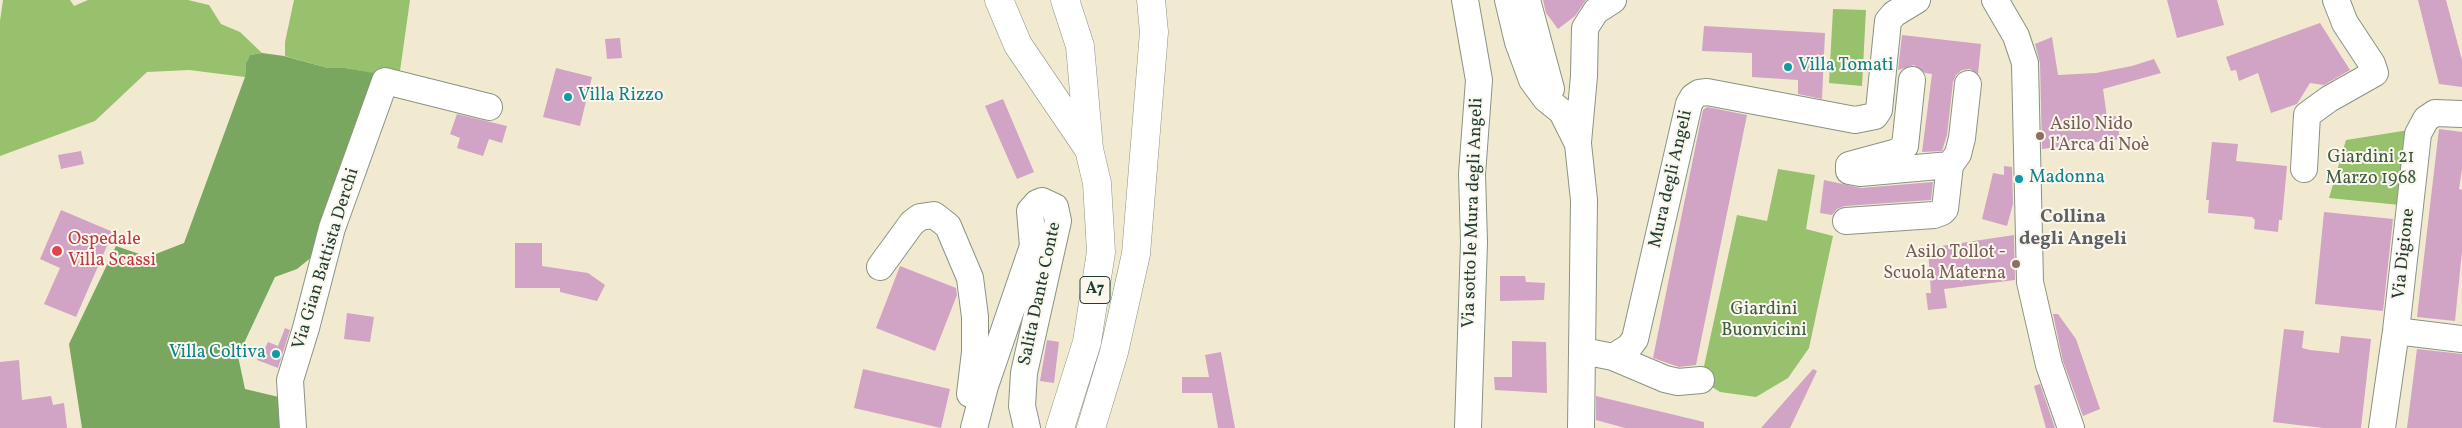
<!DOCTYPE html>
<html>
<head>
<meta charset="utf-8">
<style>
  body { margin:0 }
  canvas { display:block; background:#f1ead1 }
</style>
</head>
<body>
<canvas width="2462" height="428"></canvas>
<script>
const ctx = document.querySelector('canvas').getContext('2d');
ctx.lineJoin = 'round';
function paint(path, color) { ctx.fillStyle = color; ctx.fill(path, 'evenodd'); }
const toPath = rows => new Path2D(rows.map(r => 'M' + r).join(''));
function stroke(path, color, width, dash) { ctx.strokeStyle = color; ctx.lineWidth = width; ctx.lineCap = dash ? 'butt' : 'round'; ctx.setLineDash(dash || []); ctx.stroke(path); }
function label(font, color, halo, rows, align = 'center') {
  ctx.font = font + ' Vollkorn,serif'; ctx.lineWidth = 4; ctx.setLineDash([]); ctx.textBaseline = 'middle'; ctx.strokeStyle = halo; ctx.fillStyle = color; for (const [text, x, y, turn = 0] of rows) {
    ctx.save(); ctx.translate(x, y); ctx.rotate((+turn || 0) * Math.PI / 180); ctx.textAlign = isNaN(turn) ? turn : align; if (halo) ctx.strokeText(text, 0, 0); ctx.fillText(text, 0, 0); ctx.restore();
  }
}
const green = toPath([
  [3,0,70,0,74,6,88,0,188,0,209,5,221,24,240,32,262,53,250,55,246,63,245,77,189,70,147,72,95,121,0,156,0,21],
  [294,0,410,0,399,78,345,68,328,68,285,56,285,42],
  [1833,9,1866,10,1862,86,1829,83],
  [2409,130,2400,205,2329,198,2346,140],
  [1778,169,1815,175,1806,229,1833,236,1809,348,1788,378,1756,397,1720,392,1701,380,1737,215,1767,221]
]);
const forest = toPath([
  [262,53,284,56,328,68,345,68,380,74,318,252,297,269,275,277,238,356,245,389,283,398,287,428,82,428,69,344,116,246,148,257,184,243,245,77,246,63,250,55]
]);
const building = toPath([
  [1543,0,1586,0,1575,16,1558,29,1546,13],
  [2167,0,2217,0,2224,25,2177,38],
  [2418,0,2446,0,2462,60,2462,87,2439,84],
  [2320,23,2350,70,2324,85,2310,83,2297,104,2271,113,2258,73,2239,81,2236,70,2231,71,2226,57],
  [1704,26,1825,33,1822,99,1798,94,1798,80,1752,77,1752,53,1702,51],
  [1902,35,1981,44,1978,74,1970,69,1962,70,1956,75,1953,82,1947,135,1942,151,1922,152,1932,74,1925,73,1914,65,1898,70],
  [2052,37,2058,75,2096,73,2132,66,2154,59,2161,73,2103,89,2107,117,2116,116,2120,139,2042,149,2040,63,2035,44],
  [620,38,622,58,607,59,605,39],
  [556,68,592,77,580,126,543,117],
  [1003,99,1034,172,1017,179,985,106],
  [1707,107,1747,115,1696,365,1679,367,1653,358,1700,124,1703,110],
  [457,114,507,126,502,143,489,139,483,156,457,148,460,138,450,134],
  [2439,129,2462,132,2462,169,2459,189,2462,190,2462,251,2455,321,2417,317],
  [2212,142,2238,144,2236,161,2287,166,2282,220,2279,220,2278,232,2254,229,2255,220,2252,217,2208,213,2209,200,2206,200],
  [81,151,84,164,61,169,58,155],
  [2004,166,2012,167,2013,204,2007,226,1982,219,1993,173,2004,175],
  [1824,180,1861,188,1933,182,1931,200,1845,206,1837,209,1832,215,1820,213],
  [61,210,113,232,76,317,44,304,60,268,40,259],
  [2324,212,2393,219,2383,311,2315,304],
  [2014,235,2015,280,1944,289,1947,308,1928,310,1926,293,1931,293,1928,248],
  [515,243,542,243,542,266,588,273,605,285,597,301,560,292,560,288,515,288],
  [900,266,956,288,957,295,935,351,876,328],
  [1500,276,1525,276,1526,282,1545,283,1544,300,1500,301],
  [347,313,374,317,370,342,344,339],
  [2053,314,2058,314,2076,339,2100,409,2083,416,2063,361],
  [285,328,290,330,278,368,257,360,262,347,265,348,268,342,278,346],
  [2284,329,2304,331,2302,348,2310,350,2339,353,2341,336,2371,339,2361,428,2323,428,2273,422],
  [1047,340,1059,342,1054,383,1040,381],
  [1512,341,1546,342,1547,393,1495,390,1494,377,1512,377],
  [2417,349,2462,354,2462,428,2407,428],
  [1221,352,1235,428,1218,428,1212,393,1182,393,1182,377,1209,377,1205,355],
  [19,360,22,400,51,396,53,405,64,403,67,428,0,428,0,362],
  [863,369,950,389,941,428,854,408],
  [1813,369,1817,371,1790,428,1761,428],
  [2040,384,2055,428,2046,428,2034,386],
  [1596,396,1704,422,1704,428,1625,428,1596,420]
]);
const minor = toPath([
  [1465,0,1479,80,1472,174,1474,242,1468,428],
  [1508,0,1518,42,1532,80,1546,99,1562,112,1578,144,1584,200,1581,428],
  [1527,0,1551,89],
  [1995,0,2016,36,2025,63,2030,282,2049,365,2071,428],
  [1912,80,1905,146,1897,152,1849,165,1849,171,1860,173,1950,165,1958,154,1962,138,1968,84],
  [1578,142,1584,76,1585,28,1596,11,1613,0],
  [2304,169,2307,115,2329,99,2375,73,2372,64,2345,23,2336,0],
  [1846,221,1934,215,1942,212,1945,209,1950,165],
  [880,267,912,223,920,217,934,215,948,226,970,278,975,317,975,352,970,394],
  [2396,331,2462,339],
  [1583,351,1613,357,1629,347,1635,339,1689,104,1693,97,1699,93,1707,92,1855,120,1875,116,1879,110,1888,21,1894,14,1917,0],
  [1613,357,1665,379,1678,382,1701,380],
  [293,428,290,380,306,328,332,228,385,81,489,107],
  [974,428,985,386,1033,246,1030,211,1037,203,1042,201,1055,207,1058,221,1024,373,1022,406,1027,428],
  [2382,428,2396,331,2418,134,2426,119,2435,113,2462,114]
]);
const highway = toPath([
  [999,0,1018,45,1088,148],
  [1060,428,1087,342,1101,252,1097,183,1089,149,1080,46,1065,0],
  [1091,428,1114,352,1136,254,1154,32,1151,0]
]);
const markers = [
  [1788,67,5,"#0f9aa8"],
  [568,97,5,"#0f9aa8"],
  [2040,136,5,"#8d6e63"],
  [2019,179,5,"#0f9aa8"],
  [57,251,6,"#e0444e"],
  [2016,264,5,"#8d6e63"],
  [276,354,5,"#0f9aa8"]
];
const shields = [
  [1095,290,30]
];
const shieldNames = [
  ["A7",1095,290]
];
const cultureNames = [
  ["Villa Tomati",1798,67],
  ["Villa Rizzo",578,97],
  ["Madonna",2029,179],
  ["Villa Coltiva",266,354,"right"]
];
const educationNames = [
  ["Asilo Nido",2050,126],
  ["l’Arca di Noè",2050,147],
  ["Asilo Tollot -",2006,254,"right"],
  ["Scuola Materna",2006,275,"right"]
];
const parkNames = [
  ["Giardini 21",2371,159],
  ["Marzo 1968",2371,180],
  ["Giardini",1764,311],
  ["Buonvicini",1764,332]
];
const streetNames = [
  ["Mura degli Angeli",1672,179,-77],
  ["Via sotto le Mura degli Angeli",1474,213,-88],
  ["Via Digione",2405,254,-84],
  ["Via Gian Battista Derchi",327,259,-73],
  ["Salita Dante Conte",1041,294,-78]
];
const healthNames = [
  ["Ospedale",68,241],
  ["Villa Scassi",68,262]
];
const neighbourhoodNames = [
  ["Collina",2073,219],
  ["degli Angeli",2073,241]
];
paint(green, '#97c16d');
paint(forest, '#79a760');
paint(building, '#d1a3c4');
stroke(minor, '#889482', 28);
stroke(highway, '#889482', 29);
stroke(minor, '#fff', 26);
stroke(highway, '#fff', 28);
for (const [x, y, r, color] of markers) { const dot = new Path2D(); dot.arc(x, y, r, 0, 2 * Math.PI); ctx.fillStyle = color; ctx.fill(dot); stroke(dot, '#fbf7ec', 2); }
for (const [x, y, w] of shields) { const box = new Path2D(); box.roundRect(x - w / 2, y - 13.5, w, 27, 4); ctx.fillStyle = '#fbf7ec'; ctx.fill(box); stroke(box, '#1f3d34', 1); }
label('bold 16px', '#1f3d34', null, shieldNames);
label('18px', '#0d838f', '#fbf7ec', cultureNames, 'left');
label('18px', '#785e54', '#fbf7ec', educationNames, 'left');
label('18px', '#3d5e42', '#fbf7ec', parkNames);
label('18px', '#1f3d34', '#fbf7ec', streetNames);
label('18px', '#be3a42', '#fbf7ec', healthNames, 'left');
label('bold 19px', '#5d6166', '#fbf7ec', neighbourhoodNames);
</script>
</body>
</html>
